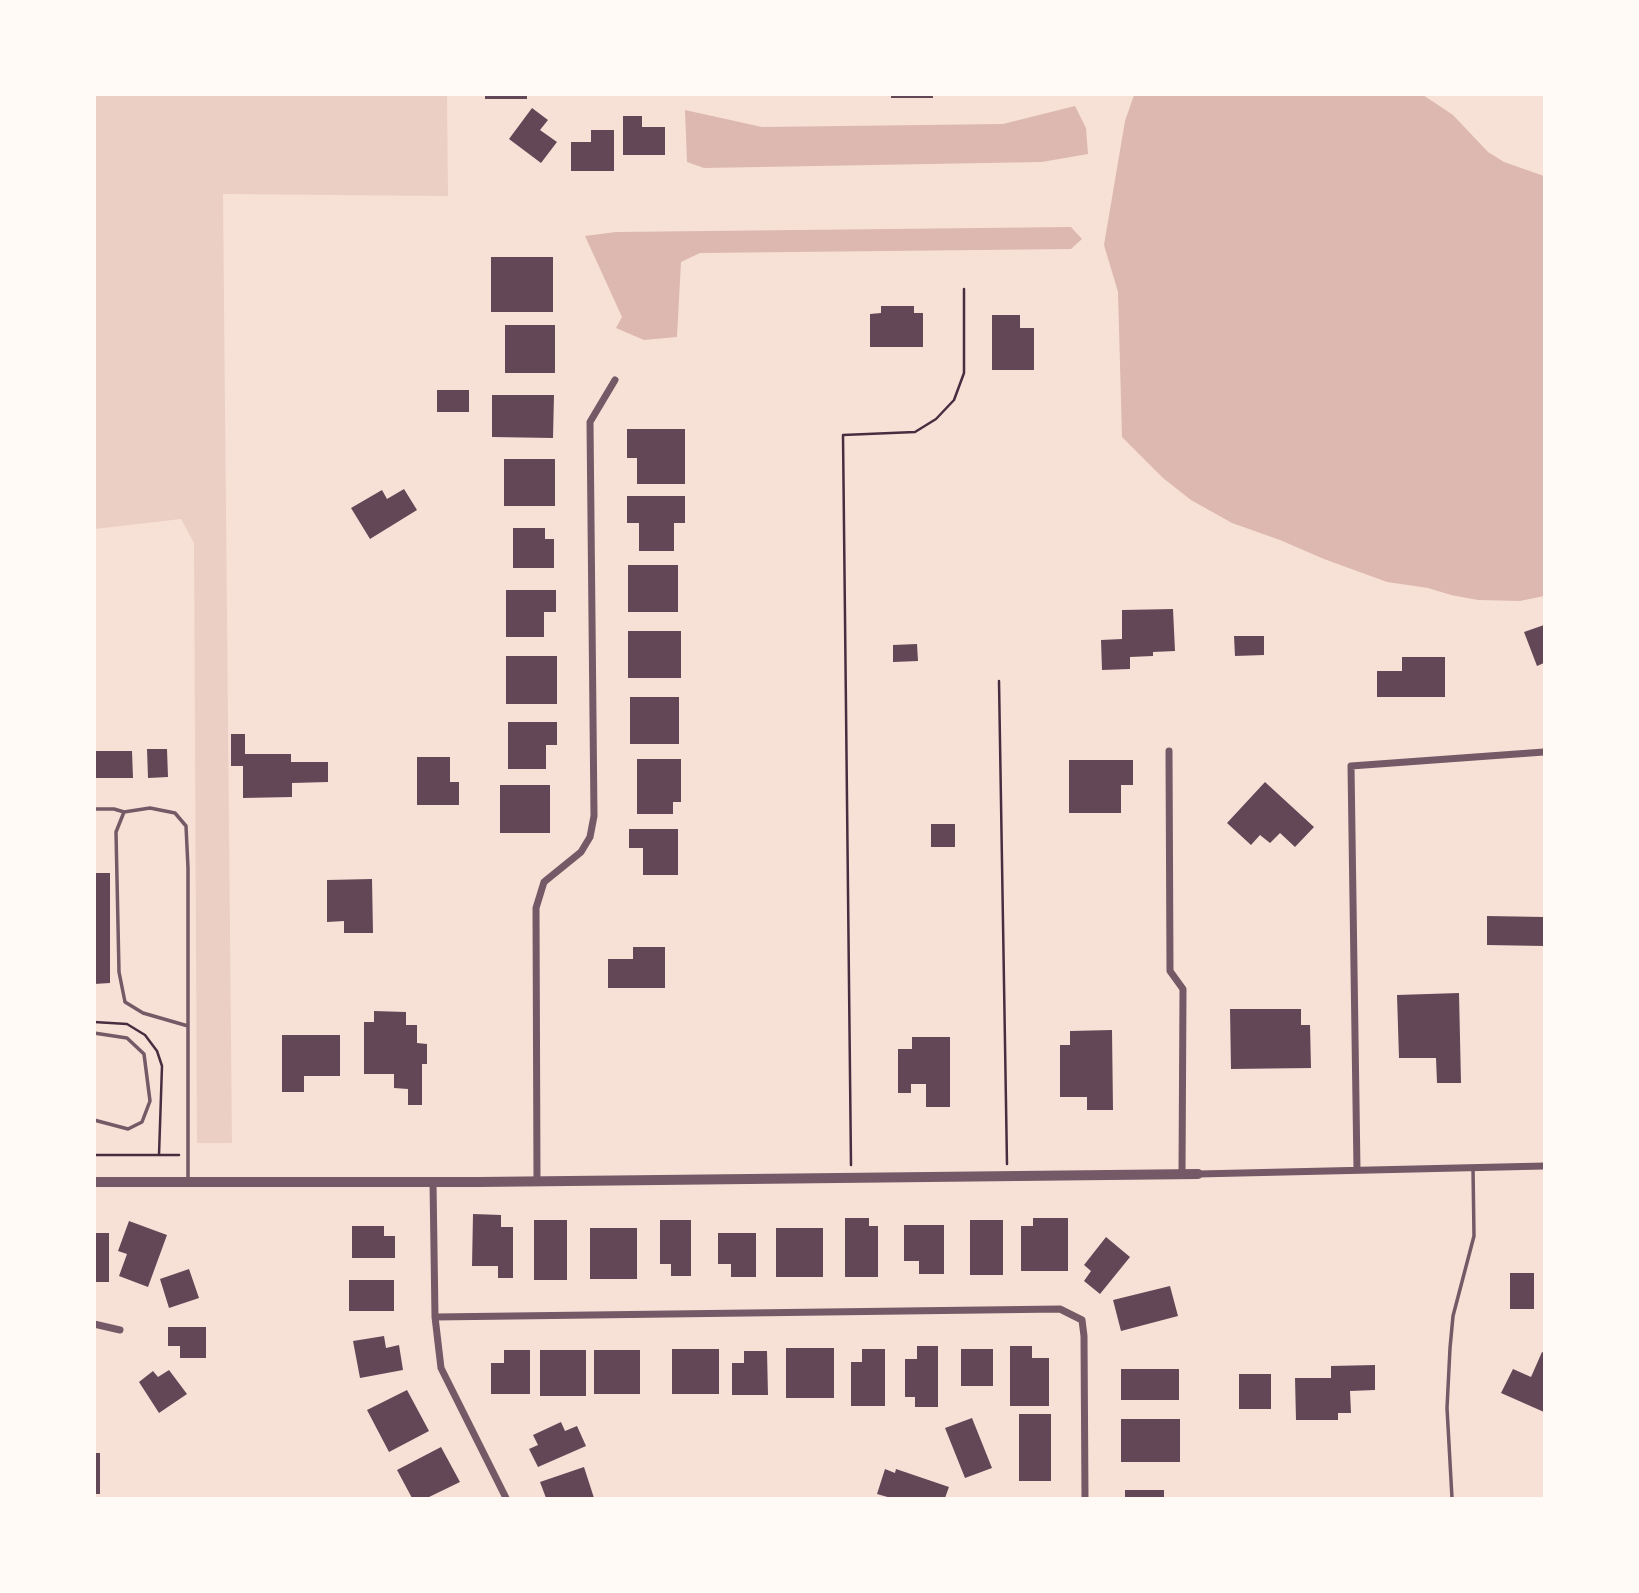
<!DOCTYPE html>
<html>
<head>
<meta charset="utf-8">
<style>
  body { margin:0 }
  #map { position:relative; width:1639px; height:1593px; overflow:hidden; background:#f7e1d7; font-family:Barlow,sans-serif }
  canvas { display:block }
  .frame { position:absolute; inset:0; border:96px solid #fffaf5; pointer-events:none }
</style>
</head>
<body>
<div id="map">
<canvas width="1639" height="1593"></canvas>
<div class="frame"></div>
</div>
<script>
const ctx = document.querySelector('canvas').getContext('2d');
ctx.lineJoin = 'round';
function paint(path, color) { ctx.fillStyle = color; ctx.fill(path, 'evenodd'); }
const toPath = rows => new Path2D(rows.map(r => 'M' + r).join(''));
function stroke(path, color, width, dash) { ctx.strokeStyle = color; ctx.lineWidth = width; ctx.lineCap = dash ? 'butt' : 'round'; ctx.setLineDash(dash || []); ctx.stroke(path); }
const green = toPath([
  [94,95,447,95,448,196,223,194,232,1143,197,1143,194,543,181,519,95,529]
]);
const water = toPath([
  [1134,95,1423,95,1453,115,1488,152,1504,162,1544,176,1544,596,1520,601,1478,600,1451,595,1428,588,1387,582,1324,559,1280,540,1232,523,1191,500,1163,478,1122,437,1118,292,1104,245,1125,121],
  [1075,106,1086,128,1088,154,1042,162,704,168,687,162,685,110,762,127,1003,124],
  [1071,227,1082,239,1071,249,700,253,681,262,677,337,644,340,616,328,622,317,585,236,616,232]
]);
const building = toPath([
  [485,94,527,94,527,99,485,99],
  [891,94,933,94,933,98,891,98],
  [532,108,548,120,540,130,557,142,541,163,509,139],
  [623,116,642,116,642,127,665,127,665,155,623,155],
  [591,130,614,130,614,171,571,171,571,142,591,142],
  [491,257,553,257,553,312,491,312],
  [881,306,914,306,914,313,923,313,923,347,870,347,870,314,881,313],
  [992,315,1020,315,1020,328,1034,328,1034,370,992,370],
  [505,325,555,325,555,373,505,373],
  [437,390,469,390,469,412,437,412],
  [492,395,554,395,553,438,492,437],
  [627,429,685,429,685,484,637,484,637,458,627,458],
  [504,459,555,459,555,506,504,506],
  [404,489,417,510,370,539,351,508,382,490,387,499],
  [627,496,685,496,685,523,674,523,674,551,639,551,639,523,627,523],
  [513,528,545,528,545,539,554,539,554,568,513,568],
  [628,565,678,565,678,612,628,612],
  [506,590,556,590,556,612,544,612,544,637,506,637],
  [1173,609,1175,651,1153,652,1153,656,1130,657,1130,669,1102,670,1101,640,1122,639,1122,610],
  [1544,625,1544,663,1537,666,1524,632],
  [628,631,681,631,681,678,628,678],
  [1234,636,1264,636,1264,655,1235,656],
  [917,644,918,661,893,662,893,645],
  [506,656,557,656,557,704,506,704],
  [1402,657,1445,657,1445,697,1377,697,1377,671,1402,671],
  [630,697,679,697,679,744,630,744],
  [508,722,557,722,557,745,546,745,546,769,508,769],
  [231,734,245,734,245,754,291,754,291,762,328,762,328,782,292,783,292,797,243,798,243,766,231,766],
  [147,749,167,749,168,777,148,778],
  [94,751,132,751,133,778,94,778],
  [417,757,450,757,450,782,459,782,459,805,417,805],
  [637,759,681,759,681,802,673,802,673,814,637,814],
  [1069,760,1133,760,1133,785,1121,785,1121,813,1069,813],
  [1265,782,1314,827,1295,847,1280,833,1270,843,1260,835,1251,845,1227,823],
  [500,785,550,785,550,833,500,833],
  [931,824,955,824,955,847,931,847],
  [629,829,678,829,678,875,643,875,643,848,629,848],
  [94,873,110,873,110,983,94,984],
  [372,879,373,933,344,933,344,921,327,922,327,880],
  [1487,916,1544,917,1544,946,1487,945],
  [633,947,665,947,665,988,608,988,608,959,633,959],
  [1459,993,1461,1083,1437,1083,1436,1058,1399,1058,1397,995],
  [1230,1009,1301,1009,1301,1025,1310,1025,1311,1068,1231,1069],
  [374,1011,406,1012,406,1025,417,1025,417,1043,427,1044,427,1064,422,1064,422,1105,408,1105,408,1089,394,1088,394,1074,364,1074,364,1022,374,1022],
  [1112,1030,1113,1110,1087,1110,1087,1097,1060,1097,1060,1045,1070,1045,1070,1031],
  [282,1035,340,1035,340,1076,304,1076,304,1092,282,1092],
  [912,1037,950,1037,950,1107,926,1107,926,1084,911,1084,911,1093,898,1093,898,1049,912,1049],
  [473,1214,501,1215,501,1227,513,1227,513,1278,498,1278,498,1266,472,1266],
  [845,1218,869,1218,869,1226,878,1226,878,1277,845,1277],
  [1033,1218,1068,1218,1068,1271,1021,1271,1021,1226,1033,1226],
  [534,1220,567,1220,567,1280,534,1280],
  [660,1220,691,1220,691,1276,671,1276,671,1264,660,1264],
  [970,1220,1003,1220,1003,1275,970,1275],
  [129,1221,167,1235,148,1287,119,1276,127,1254,118,1251],
  [904,1225,944,1225,944,1274,919,1274,919,1261,904,1261],
  [352,1226,384,1226,384,1236,395,1236,395,1258,352,1258],
  [590,1228,637,1228,637,1279,590,1279],
  [776,1228,823,1228,823,1277,776,1277],
  [94,1233,109,1233,109,1282,94,1282],
  [718,1233,756,1233,756,1277,731,1277,731,1264,718,1264],
  [1106,1237,1130,1257,1100,1294,1084,1281,1091,1271,1084,1265],
  [189,1269,199,1298,169,1308,160,1279],
  [1510,1273,1534,1273,1534,1309,1510,1309],
  [349,1280,394,1280,394,1311,349,1311],
  [1170,1286,1178,1316,1121,1331,1113,1300],
  [168,1327,206,1327,206,1358,180,1358,180,1346,168,1346],
  [384,1336,386,1348,399,1345,403,1370,360,1378,353,1341],
  [917,1346,938,1346,938,1407,915,1407,915,1397,905,1397,905,1359,917,1359],
  [1010,1346,1032,1346,1032,1358,1049,1358,1049,1406,1010,1406],
  [786,1348,834,1348,834,1398,786,1398],
  [672,1349,719,1349,719,1394,672,1394],
  [862,1349,885,1349,885,1406,851,1406,851,1362,862,1362],
  [961,1349,993,1349,993,1386,961,1386],
  [504,1350,530,1350,530,1394,491,1394,491,1363,504,1363],
  [540,1350,586,1350,586,1396,540,1396],
  [594,1350,640,1350,640,1394,594,1394],
  [744,1351,767,1351,768,1395,732,1395,732,1363,744,1363],
  [1542,1352,1544,1353,1544,1412,1501,1393,1513,1369,1531,1377],
  [1375,1365,1375,1390,1350,1391,1351,1413,1338,1413,1338,1420,1296,1420,1295,1378,1331,1378,1331,1366],
  [1121,1369,1179,1369,1179,1400,1121,1400],
  [169,1370,187,1394,159,1413,139,1382,153,1371,158,1377],
  [1239,1374,1271,1374,1271,1409,1239,1409],
  [407,1390,429,1431,389,1452,367,1410],
  [1019,1414,1051,1414,1051,1481,1019,1481],
  [972,1418,992,1468,965,1478,945,1428],
  [1121,1419,1180,1419,1180,1462,1121,1462],
  [561,1422,565,1431,577,1426,586,1446,538,1467,529,1449,538,1445,533,1435],
  [441,1447,460,1482,427,1498,412,1498,397,1470],
  [94,1453,100,1453,100,1494,94,1494],
  [584,1467,594,1498,546,1498,540,1482],
  [885,1469,895,1473,896,1469,949,1487,945,1498,891,1498,877,1494],
  [1125,1490,1164,1490,1164,1498,1125,1498]
]);
const path = toPath([
  [999,681,1007,1164],
  [94,1022,127,1024,145,1035,157,1051,162,1066,159,1155],
  [94,1155,179,1155],
  [851,1165,843,435,915,432,936,419,954,400,964,373,964,289]
]);
const service = toPath([
  [94,809,114,809,124,812],
  [94,1033,127,1038,144,1054,150,1101,142,1122,128,1129,94,1120],
  [188,1181,188,868,186,826,175,813,150,808,124,812,116,832,119,972,125,1002,143,1013,188,1026],
  [1452,1498,1447,1408,1450,1348,1453,1316,1474,1236,1473,1168]
]);
const minor = toPath([
  [1169,751,1170,971,1183,989,1182,1174],
  [1357,1170,1351,766,1544,752],
  [1198,1174,1544,1166],
  [433,1182,435,1317,441,1368,506,1498],
  [537,1182,536,908,544,882,581,852,590,837,594,816,590,422,615,380],
  [435,1317,1060,1309,1082,1320,1084,1336,1085,1498],
  [94,1324,120,1330]
]);
const tertiary = toPath([
  [94,1182,479,1182,1198,1174]
]);
paint(green, '#ebcfc5');
paint(water, '#dcb8b0');
paint(building, '#644757');
stroke(path, '#4a2c40', 2.5);
stroke(service, '#755966', 3.5);
stroke(minor, '#755966', 7);
stroke(tertiary, '#755966', 10);
</script>
</body>
</html>
